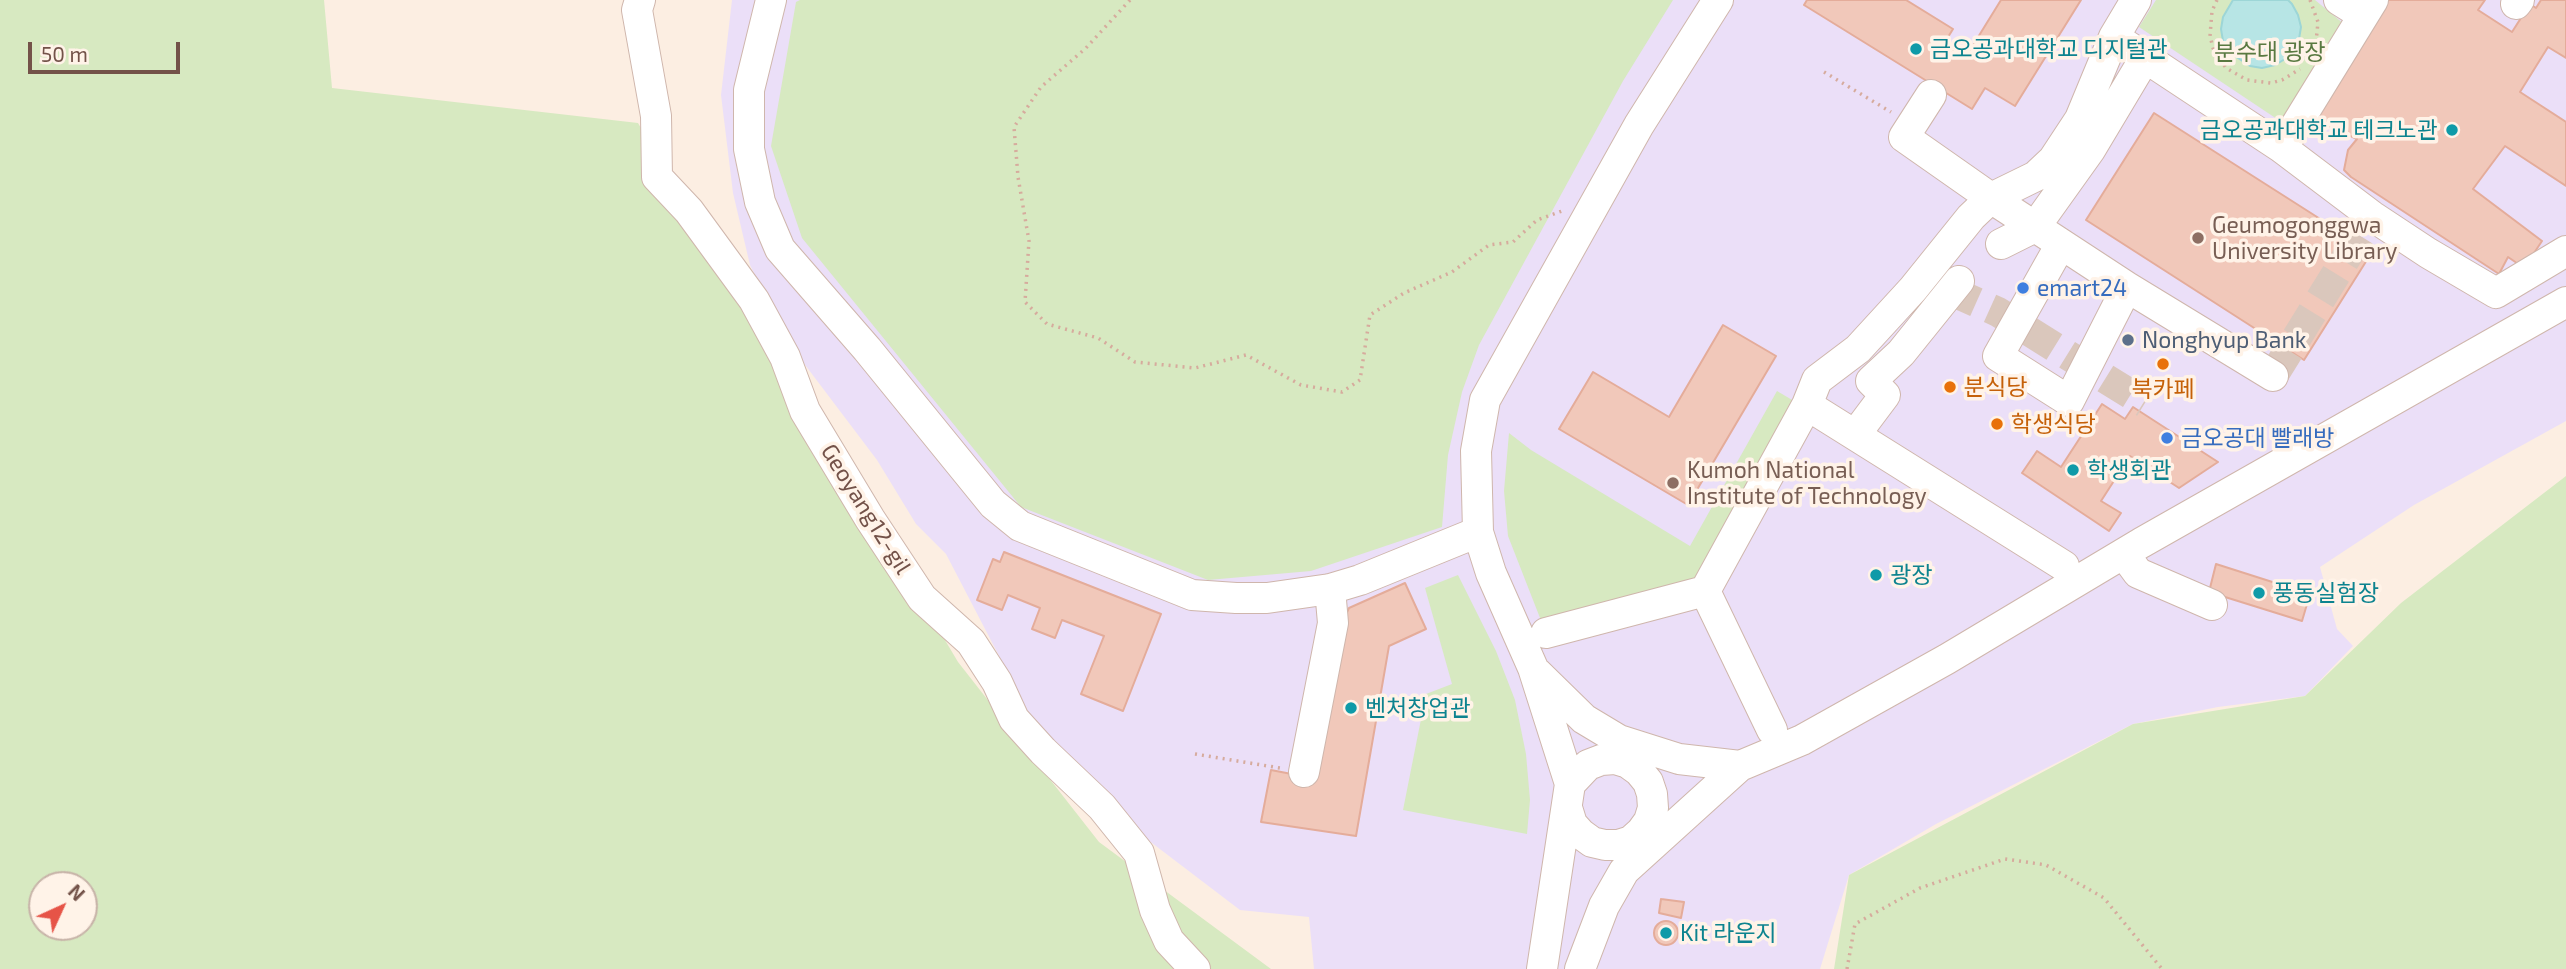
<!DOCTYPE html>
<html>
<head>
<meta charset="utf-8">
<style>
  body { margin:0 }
  #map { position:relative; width:2566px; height:969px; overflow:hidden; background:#fceee2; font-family:"Exo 2",sans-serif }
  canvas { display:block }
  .north { position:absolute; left:28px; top:871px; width:70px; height:70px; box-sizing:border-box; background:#fff3e8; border:2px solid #c7b3a8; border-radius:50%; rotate:45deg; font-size:19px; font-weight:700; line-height:28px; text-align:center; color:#735249 }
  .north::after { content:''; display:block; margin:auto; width:24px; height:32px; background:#e65447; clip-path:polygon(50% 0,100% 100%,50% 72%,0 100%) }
  .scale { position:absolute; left:28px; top:42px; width:152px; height:32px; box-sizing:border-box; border:4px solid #735249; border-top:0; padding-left:9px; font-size:21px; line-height:24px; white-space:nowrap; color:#735249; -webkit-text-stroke:5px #fff3e8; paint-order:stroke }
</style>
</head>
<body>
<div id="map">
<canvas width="2566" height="969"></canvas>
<div class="north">N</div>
<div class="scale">50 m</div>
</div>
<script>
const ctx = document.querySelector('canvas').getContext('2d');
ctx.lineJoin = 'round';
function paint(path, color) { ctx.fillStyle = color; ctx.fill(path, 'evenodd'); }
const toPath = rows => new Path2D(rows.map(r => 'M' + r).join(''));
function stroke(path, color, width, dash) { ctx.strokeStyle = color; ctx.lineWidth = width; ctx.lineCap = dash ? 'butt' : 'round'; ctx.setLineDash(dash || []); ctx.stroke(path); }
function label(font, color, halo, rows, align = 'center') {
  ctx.font = font + ' "Exo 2","Noto Sans KR",sans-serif'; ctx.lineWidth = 7; ctx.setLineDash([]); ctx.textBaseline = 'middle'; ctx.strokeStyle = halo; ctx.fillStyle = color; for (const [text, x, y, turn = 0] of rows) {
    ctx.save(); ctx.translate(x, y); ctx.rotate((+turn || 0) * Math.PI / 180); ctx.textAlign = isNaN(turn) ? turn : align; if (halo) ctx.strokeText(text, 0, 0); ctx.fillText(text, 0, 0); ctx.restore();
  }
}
const education = toPath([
  [732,0,2566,0,2566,421,2414,505,2320,567,2337,629,2353,646,2305,696,2218,707,2133,724,1936,824,1849,875,1820,969,1314,969,1309,917,1240,910,1060,773,946,554,916,524,877,460,787,341,750,265,733,193,721,95]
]);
const green = toPath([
  [0,0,324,0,332,88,638,123,958,662,1099,842,1271,969,0,969],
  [42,885,84,885,84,927,42,927],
  [800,0,1673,0,1623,81,1479,345,1462,392,1448,455,1442,527,1311,571,1208,580,1021,507,802,238,771,146,796,2],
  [2156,0,2315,0,2350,29,2286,125,2139,27],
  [1777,391,1804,407,1699,587,1542,623,1508,536,1504,491,1509,433,1531,450,1690,546],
  [2566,476,2566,969,1834,969,1849,875,2133,724,2305,696,2401,603],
  [1458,575,1496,651,1515,700,1526,754,1530,800,1527,834,1403,810,1426,694,1452,684,1425,588]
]);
const water = toPath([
  [2233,0,2288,0,2292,4,2298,15,2301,27,2299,39,2294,50,2285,59,2275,65,2262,68,2250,66,2229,52,2223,41,2221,29,2223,17,2233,0]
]);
const building = toPath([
  [1807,0,1906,0,1953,29,1945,42,1967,55,2001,0,2081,0,2015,106,1985,88,1972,109,1804,5,1807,0],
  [2387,0,2485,0,2478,10,2512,32,2530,4,2536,8,2541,0,2566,0,2566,58,2548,47,2520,92,2566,122,2566,186,2505,146,2473,189,2542,241,2524,268,2508,257,2499,274,2351,177,2344,170,2348,150,2357,139,2311,118,2387,0],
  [2154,113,2372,252,2304,360,2086,220,2154,113],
  [1723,325,1776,356,1688,505,1559,429,1593,372,1669,417,1723,325],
  [2102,404,2125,419,2133,407,2218,462,2179,488,2130,456,2101,501,2121,513,2109,531,2022,473,2037,451,2061,467,2102,404],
  [1004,552,1161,614,1123,711,1081,694,1104,636,1062,620,1055,638,1032,629,1040,608,1008,595,1002,610,977,600,993,559,1000,562,1004,552],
  [2216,564,2310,594,2302,621,2209,592,2216,564],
  [1405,583,1426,629,1389,646,1356,836,1261,822,1271,770,1312,778,1335,638,1349,608,1405,583],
  [1661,899,1684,902,1681,918,1659,913,1661,899],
  '1654 933a12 12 0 1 1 24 0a12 12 0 1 1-24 0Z'
]);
const minorTunnel = toPath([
  [1949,290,1998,312,2145,403],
  [2273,376,2372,216]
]);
const path = toPath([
  [1130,0,1086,48,1041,87,1014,127,1018,177,1029,241,1025,302,1047,324,1098,338,1135,362,1195,368,1246,355,1301,385,1342,392,1360,380,1370,315,1404,293,1452,272,1489,245,1513,242,1537,220,1562,211],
  [2217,0,2212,11,2210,36,2213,48,2226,68,2247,80,2271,83,2282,80,2300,69],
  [2310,0,2318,22,2316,42],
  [1824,72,1891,112],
  [1195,754,1280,768],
  [1847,969,1855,924,1920,888,2005,859,2046,865,2104,898,2162,969]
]);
const minor = toPath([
  [640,0,637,10,656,116,657,177,689,211,754,300,785,357,805,411,870,519,922,598,971,642,997,682,1014,719,1043,751,1102,807,1139,853,1155,910,1169,941,1195,969],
  [771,0,749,90,749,149,760,202,780,249,867,349,993,504,1020,526,1192,595,1236,598,1267,598,1330,589,1360,580,1478,532],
  [2339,0,2363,15],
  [2516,4,2519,0],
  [2114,37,2282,148,2372,216,2428,253,2496,293,2566,251],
  [1931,95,1904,137,1991,198,2127,287,2273,376],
  [2282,148,2373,0],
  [2001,244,2035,227,2090,150,2145,58],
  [2061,244,1998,356,2069,401,2127,287],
  [1807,405,2064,566],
  [1855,435,1885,395,1871,381,1901,353,1959,281],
  [2124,554,2138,573,2212,605],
  [1705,591,1772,730],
  [1546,633,1705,591,1807,405,1817,380,1858,349,1913,289,1971,217,1991,198,2036,176,2053,160,2080,119,2114,37,2136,0],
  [1537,673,1584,719,1619,740,1679,759,1740,766],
  [1304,772,1333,623,1330,589],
  [1570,784,1533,668,1491,573,1478,532,1476,451,1485,400,1639,125,1718,0],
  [1542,969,1570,784,1588,765,1601,760,1615,759,1628,763,1639,771,1648,782,1652,794,1653,808,1649,821,1641,832,1631,841,1618,845,1605,845,1592,842,1581,834,1572,824,1568,811],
  [1580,969,1604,906,1624,871,1740,766,1802,740,1947,659,2141,543,2566,302]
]);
const markers = [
  [1916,49,7,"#0f9aa8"],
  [2452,130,7,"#0f9aa8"],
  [2198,238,7,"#8d6e63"],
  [2023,288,7,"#3f7fe0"],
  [2128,340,7,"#5c6f8a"],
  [2163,364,7,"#e8710a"],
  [1950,387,7,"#e8710a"],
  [1997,424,7,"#e8710a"],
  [2167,438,7,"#3f7fe0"],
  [2073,470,7,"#0f9aa8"],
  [1673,483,7,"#8d6e63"],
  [1876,575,7,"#0f9aa8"],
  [2259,593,7,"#0f9aa8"],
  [1351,708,7,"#0f9aa8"],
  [1666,933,7,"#0f9aa8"]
];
const cultureNames = [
  ["금오공과대학교 디지털관",1930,49],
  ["금오공과대학교 테크노관",2438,130,"right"],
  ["학생회관",2087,470],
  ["광장",1890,575],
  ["풍동실험장",2273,593],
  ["벤처창업관",1365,708],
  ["Kit 라운지",1680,933]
];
const parkNames = [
  ["분수대 광장",2270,52]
];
const educationNames = [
  ["Geumogonggwa",2212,225],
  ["University Library",2212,251],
  ["Kumoh National",1687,470],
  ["Institute of Technology",1687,496]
];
const shopNames = [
  ["emart24",2037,288],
  ["금오공대 빨래방",2181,438]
];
const serviceNames = [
  ["Nonghyup Bank",2142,340]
];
const foodNames = [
  ["분식당",1964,387],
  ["북카페",2163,389,"center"],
  ["학생식당",2011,424]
];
const streetNames = [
  ["Geoyang12-gil",866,509,58]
];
paint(education, '#ebdff8');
paint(green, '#d7e9c1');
paint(water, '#b7e5e5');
stroke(water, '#9dd6d7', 2);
paint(building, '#f1c8ba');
stroke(building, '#e4ac9a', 2);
stroke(minorTunnel, '#dac7bc', 30, [30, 15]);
stroke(minor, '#cfb6ac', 32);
stroke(path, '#d6ab9d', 3.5, [2, 5]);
stroke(minor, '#fff', 30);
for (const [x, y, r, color] of markers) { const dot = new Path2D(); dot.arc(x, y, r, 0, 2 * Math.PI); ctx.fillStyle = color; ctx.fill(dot); stroke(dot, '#fff3e8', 2.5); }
label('23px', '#0d838f', '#fff3e8', cultureNames, 'left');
label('23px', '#597941', '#fff3e8', parkNames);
label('23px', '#785e54', '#fff3e8', educationNames, 'left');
label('23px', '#366cbe', '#fff3e8', shopNames, 'left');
label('23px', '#4e5e75', '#fff3e8', serviceNames, 'left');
label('23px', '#c56008', '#fff3e8', foodNames, 'left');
label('23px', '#735249', '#fff3e8', streetNames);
</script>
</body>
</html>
